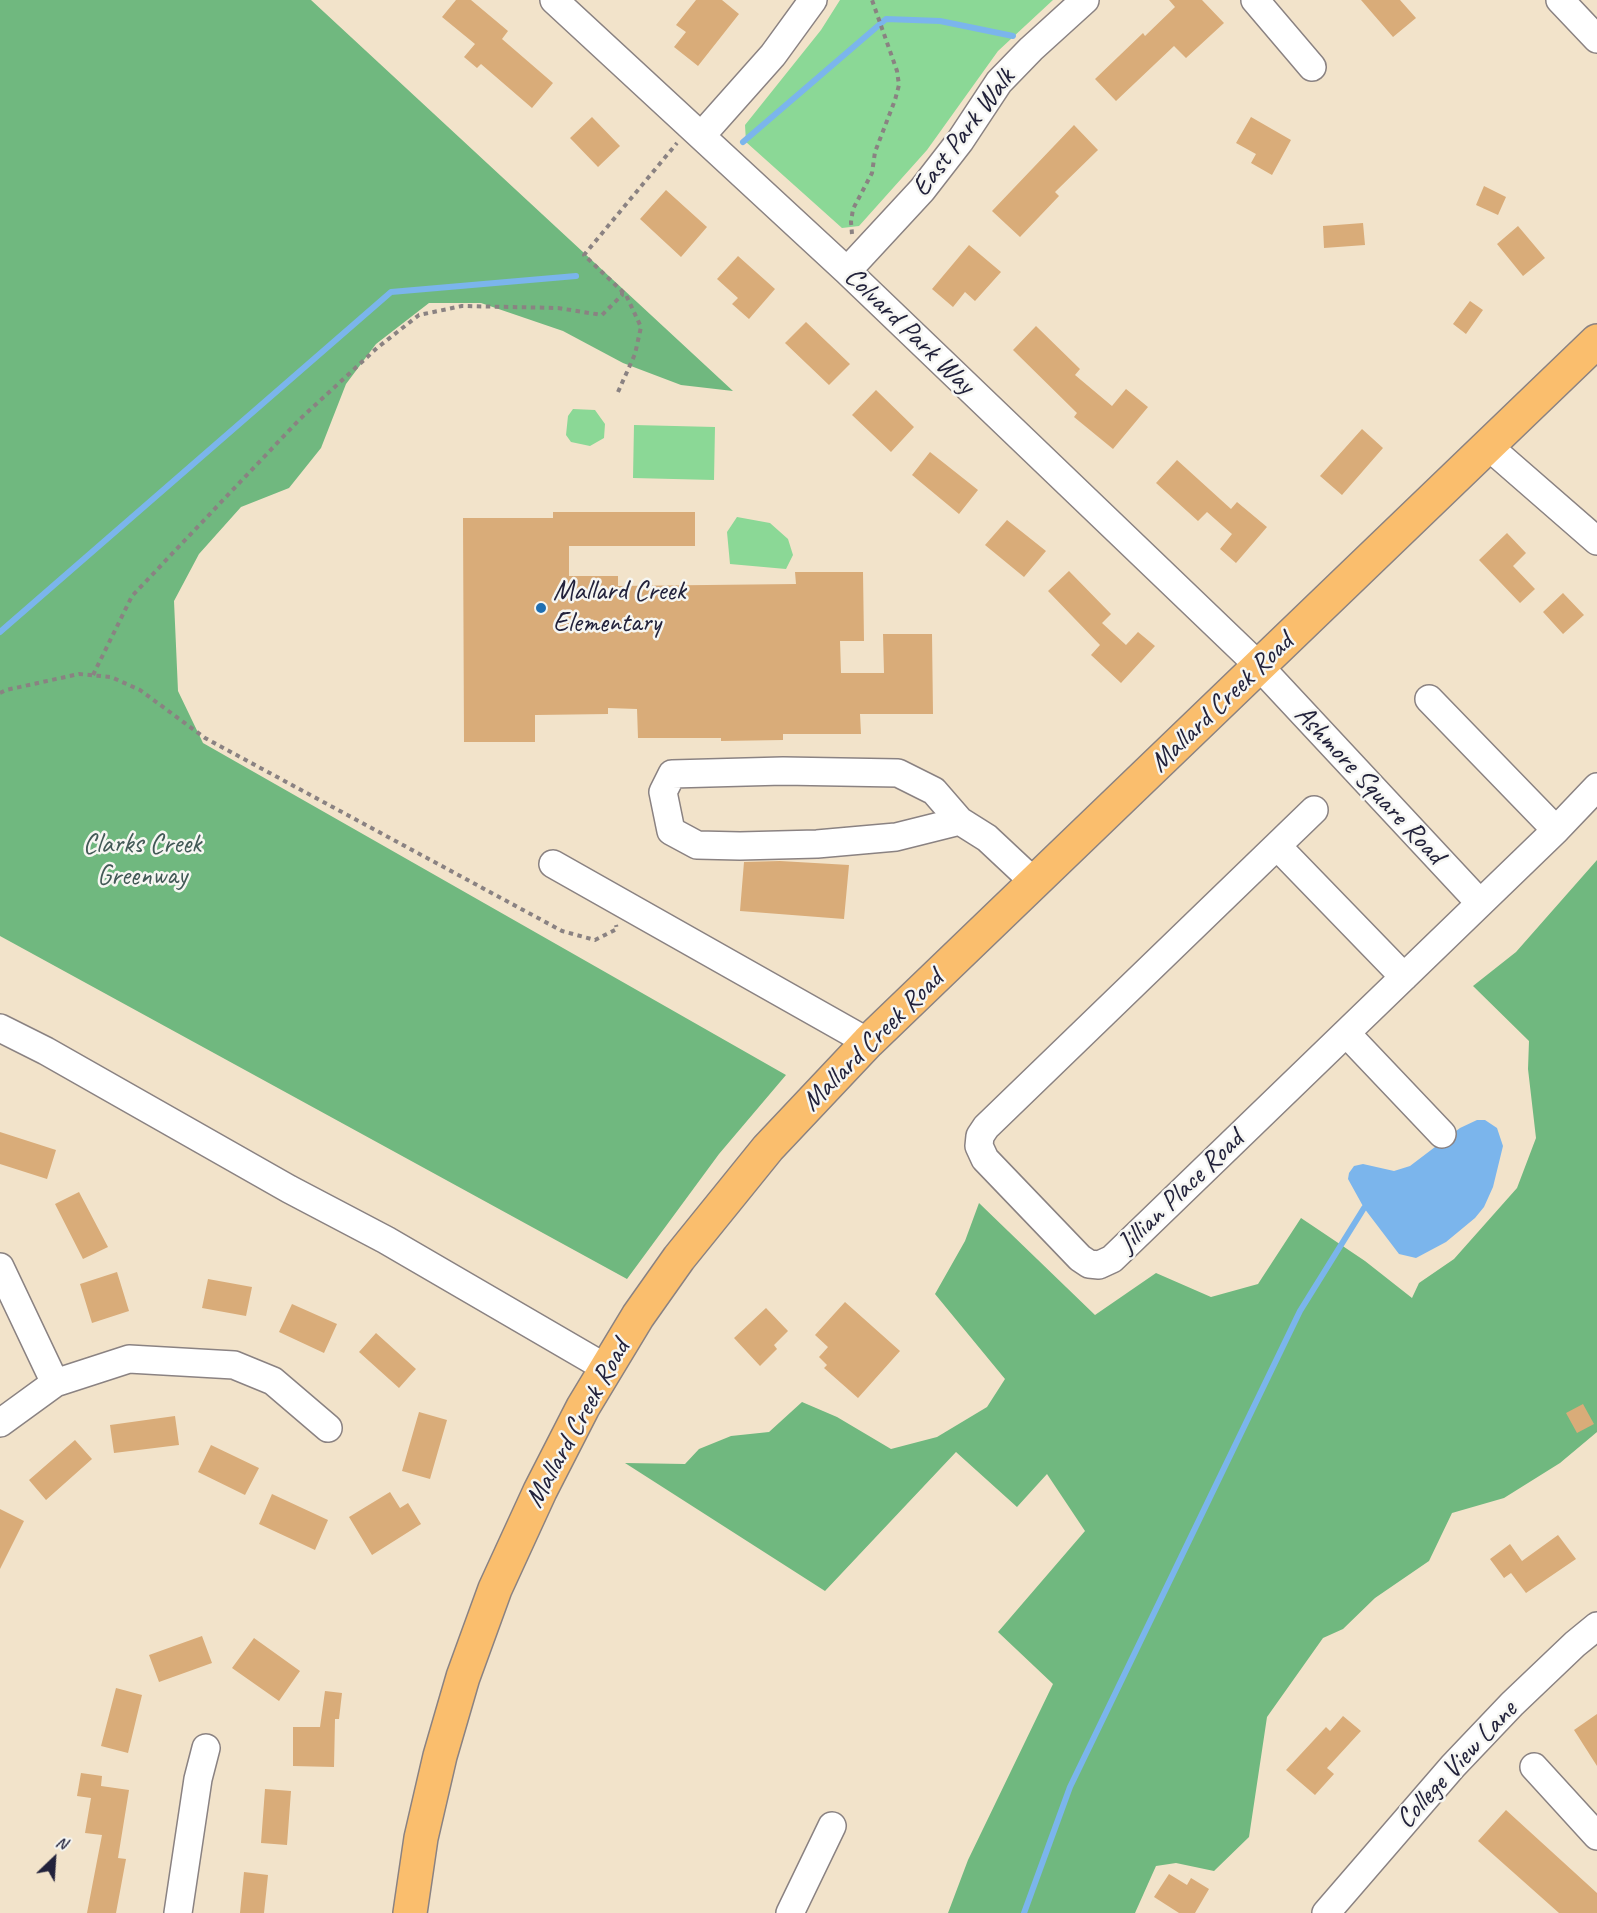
<!DOCTYPE html>
<html>
<head>
<meta charset="utf-8">
<style>
  body { margin:0 }
  #map { position:relative; width:1597px; height:1913px; overflow:hidden; background:#f2e3ca; font-family:Caveat,sans-serif }
  canvas { display:block }
  .north { position:absolute; left:24px; top:1829px; width:60px; height:60px; -webkit-text-stroke:4px #f6f6f2; paint-order:stroke; rotate:25deg; font-size:16px; font-weight:700; line-height:24px; text-align:center; color:#22223b }
  .north::after { content:''; display:block; margin:auto; width:21px; height:27px; background:#22223b; clip-path:polygon(50% 0,100% 100%,50% 72%,0 100%) }
</style>
</head>
<body>
<div id="map">
<canvas width="1597" height="1913"></canvas>
<div class="north">N</div>
</div>
<script>
const ctx = document.querySelector('canvas').getContext('2d');
ctx.lineJoin = 'round';
function paint(path, color) { ctx.fillStyle = color; ctx.fill(path, 'evenodd'); }
const toPath = rows => new Path2D(rows.map(r => 'M' + r).join(''));
function stroke(path, color, width, dash) { ctx.strokeStyle = color; ctx.lineWidth = width; ctx.lineCap = dash ? 'butt' : 'round'; ctx.setLineDash(dash || []); ctx.stroke(path); }
function label(font, color, halo, rows, align = 'center') {
  ctx.font = font + ' Caveat,sans-serif'; ctx.lineWidth = 5; ctx.setLineDash([]); ctx.textBaseline = 'middle'; ctx.strokeStyle = halo; ctx.fillStyle = color; for (const [text, x, y, turn = 0] of rows) {
    ctx.save(); ctx.translate(x, y); ctx.rotate((+turn || 0) * Math.PI / 180); ctx.textAlign = isNaN(turn) ? turn : align; if (halo) ctx.strokeText(text, 0, 0); ctx.fillText(text, 0, 0); ctx.restore();
  }
}
const green = toPath([
  [840,0,1053,0,998,51,927,150,859,226,842,228,746,142,745,125,821,30],
  [573,409,595,410,605,424,604,438,590,446,571,442,566,435,568,416],
  [634,425,715,427,714,480,633,478],
  [737,517,770,523,788,539,793,555,786,569,730,564,727,532]
]);
const forest = toPath([
  [0,0,311,0,733,391,681,385,623,363,563,331,481,303,429,303,376,344,346,384,321,448,289,488,241,507,199,554,174,601,178,691,203,743,786,1075,719,1154,627,1279,0,936],
  [1597,860,1597,1432,1560,1463,1504,1498,1452,1513,1429,1561,1375,1598,1343,1629,1323,1638,1267,1717,1249,1837,1214,1871,1176,1863,1156,1866,1135,1913,948,1913,968,1860,1053,1684,998,1632,1085,1531,1047,1474,1017,1507,956,1452,825,1591,625,1463,685,1464,699,1449,731,1436,769,1432,802,1402,837,1417,891,1449,937,1437,987,1407,1005,1379,935,1294,965,1241,979,1203,1095,1315,1156,1273,1211,1297,1258,1284,1301,1218,1365,1261,1412,1298,1419,1283,1454,1259,1517,1188,1536,1138,1528,1069,1529,1041,1473,986,1516,952]
]);
const water = toPath([
  [1477,1120,1485,1120,1497,1128,1503,1146,1493,1187,1484,1207,1475,1218,1446,1242,1416,1258,1399,1254,1364,1208,1348,1179,1349,1173,1354,1166,1363,1164,1394,1171,1410,1166,1460,1128]
]);
const stream = toPath([
  [743,142,886,19,940,21,1013,36],
  [0,632,391,292,576,276],
  [1024,1913,1070,1787,1300,1311,1364,1208]
]);
const building = toPath([
  [456,0,471,0,508,31,502,39,553,83,532,108,481,64,477,68,464,57,475,44,442,17],
  [696,0,722,0,739,14,698,66,674,47,686,32,676,25],
  [1169,0,1202,0,1224,23,1186,58,1174,46,1116,101,1095,79,1143,33,1145,36,1175,7],
  [1361,0,1400,0,1416,18,1393,37],
  [592,117,620,146,598,167,570,138],
  [1251,117,1291,140,1272,175,1251,163,1256,154,1236,143],
  [1074,125,1098,150,1055,192,1059,196,1020,237,992,211],
  [1484,186,1506,197,1498,215,1476,205],
  [666,190,707,227,681,257,640,219],
  [1363,223,1365,245,1324,248,1323,226],
  [1518,226,1545,258,1523,276,1497,244],
  [969,245,1001,272,975,301,965,292,953,307,932,289],
  [738,256,775,289,749,319,732,304,738,298,717,279],
  [1470,301,1483,310,1466,334,1453,324],
  [806,322,850,364,829,385,785,343],
  [1036,326,1080,369,1075,375,1112,406,1126,389,1148,407,1113,449,1074,417,1077,413,1013,350],
  [876,390,914,427,891,452,852,415],
  [1362,429,1383,448,1342,495,1320,476],
  [930,452,978,490,959,514,912,475],
  [1177,460,1231,509,1237,502,1267,527,1236,563,1220,549,1232,534,1207,512,1198,521,1156,483],
  [553,512,695,512,695,546,569,546,569,576,618,576,618,586,796,584,795,572,863,572,864,641,840,641,841,673,884,673,883,634,932,634,933,714,860,714,861,734,783,734,783,740,721,741,721,738,638,738,637,709,608,708,608,714,535,715,535,742,464,742,463,518,553,518],
  [1007,520,1046,551,1024,577,985,545],
  [1507,533,1526,553,1513,566,1535,589,1520,603,1479,560],
  [1069,571,1111,614,1102,623,1126,645,1138,632,1155,646,1121,683,1091,655,1100,645,1048,591],
  [1563,593,1584,615,1563,634,1543,612],
  [780,861,849,865,844,919,740,911,744,862],
  [0,1132,56,1150,47,1179,0,1164],
  [79,1192,108,1247,83,1259,55,1204],
  [117,1272,129,1311,92,1323,80,1284],
  [208,1279,252,1287,246,1316,202,1308],
  [845,1302,900,1351,858,1398,824,1368,827,1365,819,1357,828,1347,815,1335],
  [292,1304,337,1324,324,1353,279,1332],
  [766,1308,788,1331,774,1345,777,1349,760,1366,734,1338],
  [376,1333,416,1369,399,1388,359,1352],
  [1583,1404,1594,1424,1577,1433,1566,1413],
  [419,1412,447,1420,430,1479,402,1471],
  [175,1416,179,1445,114,1453,110,1425],
  [75,1440,92,1459,46,1500,29,1480],
  [211,1445,259,1468,245,1495,198,1472],
  [390,1492,400,1508,408,1503,421,1524,372,1555,349,1517],
  [272,1494,328,1520,315,1550,259,1524],
  [0,1509,24,1521,0,1569],
  [1558,1535,1576,1559,1526,1593,1511,1573,1504,1578,1490,1559,1510,1544,1522,1561],
  [202,1636,212,1663,159,1682,149,1655],
  [254,1638,300,1671,279,1701,232,1668],
  [116,1688,142,1695,128,1753,101,1746],
  [325,1691,342,1693,339,1719,335,1719,334,1767,293,1766,293,1727,320,1727],
  [1597,1714,1597,1766,1574,1730],
  [1343,1716,1361,1731,1327,1768,1334,1774,1315,1795,1286,1770,1326,1727,1330,1731],
  [81,1773,102,1776,101,1786,129,1790,118,1858,126,1859,116,1913,87,1913,102,1835,85,1833,91,1798,77,1796],
  [265,1789,291,1791,287,1845,261,1843],
  [1506,1810,1597,1893,1597,1913,1559,1913,1478,1841],
  [244,1872,268,1875,264,1913,240,1913],
  [1169,1874,1187,1885,1191,1878,1209,1889,1195,1913,1179,1913,1154,1897]
]);
const path = toPath([
  [852,234,851,222,853,209,872,173,875,152,895,100,899,85,897,71,872,0],
  [618,392,635,354,641,327,626,295,584,255,677,143],
  [93,675,132,596,300,419,377,348,419,315,462,306,558,308,602,315,622,295,622,290],
  [0,693,6,690,79,674,111,677,140,690,205,738,562,931,595,940,617,929,616,925]
]);
const minor = toPath([
  [554,0,847,271,1259,666,1480,903],
  [1255,0,1312,67],
  [1560,0,1597,39],
  [701,136,773,55,813,0],
  [847,271,922,190,960,141,999,82,1031,49,1085,0],
  [1488,446,1597,541],
  [1429,699,1556,830],
  [1314,810,986,1127,980,1136,979,1146,985,1159,1080,1258,1089,1264,1099,1265,1112,1259,1556,830,1597,787],
  [960,821,896,837,817,844,740,846,697,845,671,831,663,792,672,774,783,771,898,773,934,791,960,821,987,838,1034,882],
  [1277,846,1404,977],
  [553,864,868,1042],
  [0,1028,46,1051,289,1189,386,1240,606,1368],
  [1346,1033,1442,1134],
  [0,1267,55,1383],
  [0,1423,55,1383,129,1359,234,1365,273,1381,328,1428],
  [1534,1767,1597,1836],
  [178,1913,198,1779,206,1748],
  [790,1913,832,1826],
  [1326,1913,1453,1766,1512,1704,1575,1644,1597,1626]
]);
const major = toPath([
  [410,1913,421,1838,440,1756,463,1677,495,1589,540,1491,583,1407,638,1316,679,1258,768,1148,868,1042,1597,341]
]);
const markers = [
  [541,608,6,"#1f6fb2"]
];
const streetNames = [
  ["East Park Walk",964,133,-53],
  ["Colvard Park Way",909,331,44],
  ["Mallard Creek Road",1222,703,-44],
  ["Ashmore Square Road",1369,785,47],
  ["Mallard Creek Road",873,1041,-45],
  ["Jillian Place Road",1181,1192,-44],
  ["Mallard Creek Road",578,1424,-61],
  ["College View Lane",1457,1765,-47]
];
const poiNames = [
  ["Mallard Creek",553,592],
  ["Elementary",553,624]
];
const parkNames = [
  ["Clarks Creek",142,845],
  ["Greenway",142,877]
];
paint(green, '#8bd896');
paint(forest, '#70b87f');
paint(water, '#7bb5ec');
stroke(stream, '#7bb5ec', 6);
paint(building, '#d9ac79');
stroke(minor, '#8a8282', 30);
stroke(major, '#8a8282', 36);
stroke(path, '#8a8282', 4, [4.5, 4.5]);
stroke(minor, '#fff', 27);
stroke(major, '#fabe6d', 33);
for (const [x, y, r, color] of markers) { const dot = new Path2D(); dot.arc(x, y, r, 0, 2 * Math.PI); ctx.fillStyle = color; ctx.fill(dot); stroke(dot, '#f6f6f2', 2); }
label('28px', '#22223b', '#f6f6f2', streetNames);
label('28px', '#22223b', '#f6f6f2', poiNames, 'left');
label('28px', '#425956', '#f6f6f2', parkNames);
</script>
</body>
</html>
